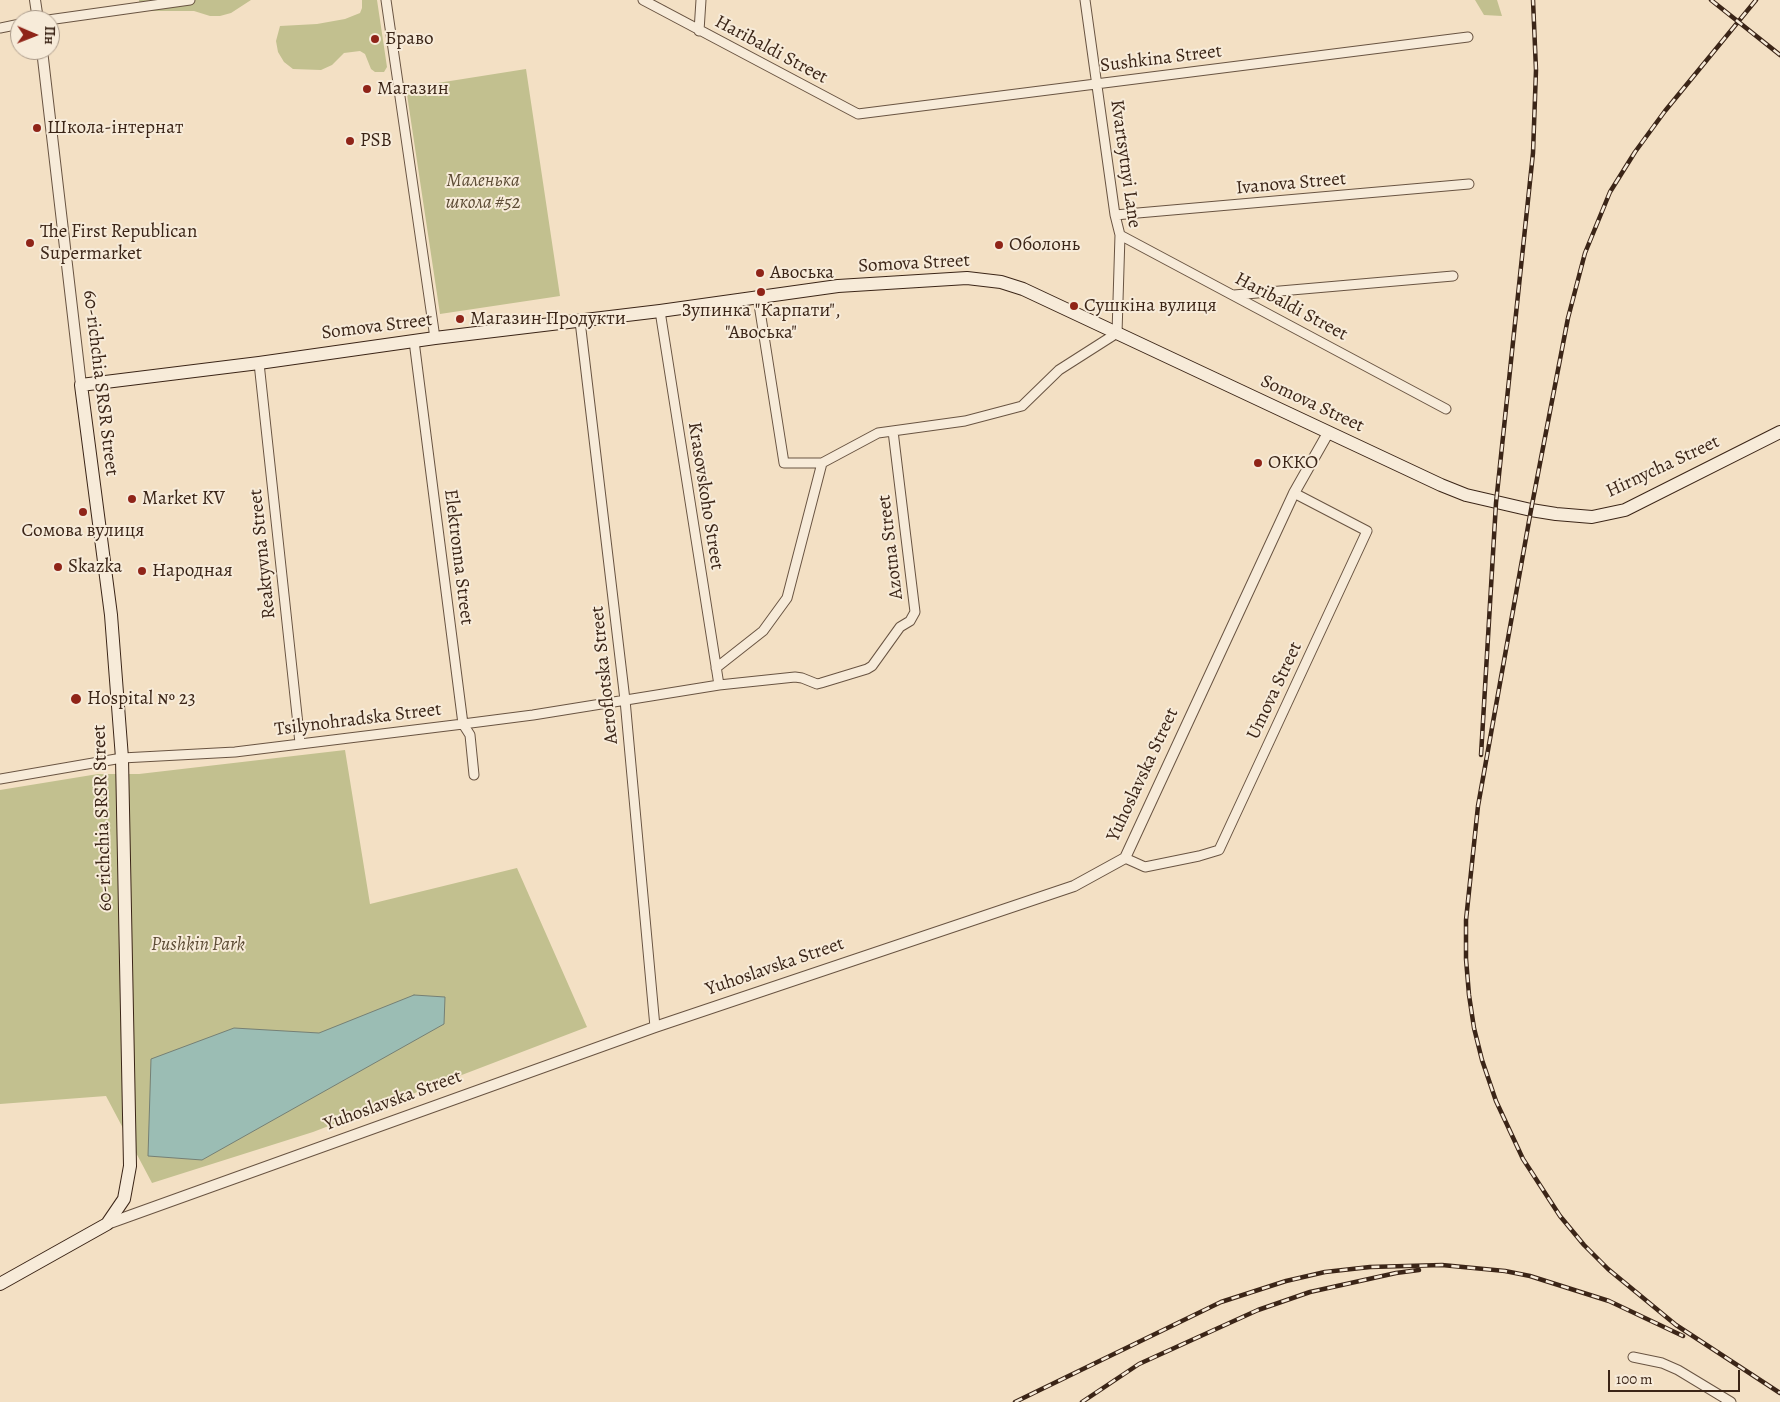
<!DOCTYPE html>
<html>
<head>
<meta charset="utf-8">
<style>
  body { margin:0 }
  #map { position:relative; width:1780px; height:1402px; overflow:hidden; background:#f3e0c4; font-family:Alegreya,serif }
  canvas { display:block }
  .north { position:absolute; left:10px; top:10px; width:50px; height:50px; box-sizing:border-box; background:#f7ebd9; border:1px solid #ac9c8b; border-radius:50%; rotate:91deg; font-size:14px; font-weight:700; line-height:20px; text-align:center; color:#3b2517 }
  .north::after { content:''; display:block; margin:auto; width:18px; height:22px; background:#8f2418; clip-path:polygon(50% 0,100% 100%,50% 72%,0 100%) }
  .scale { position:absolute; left:1608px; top:1370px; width:132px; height:22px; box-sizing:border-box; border:2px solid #3b2517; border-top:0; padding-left:6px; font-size:15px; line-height:18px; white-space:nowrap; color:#3b2517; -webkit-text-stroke:4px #f7ebd9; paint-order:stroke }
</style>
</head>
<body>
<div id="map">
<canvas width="1780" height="1402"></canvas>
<div class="north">Пн</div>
<div class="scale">100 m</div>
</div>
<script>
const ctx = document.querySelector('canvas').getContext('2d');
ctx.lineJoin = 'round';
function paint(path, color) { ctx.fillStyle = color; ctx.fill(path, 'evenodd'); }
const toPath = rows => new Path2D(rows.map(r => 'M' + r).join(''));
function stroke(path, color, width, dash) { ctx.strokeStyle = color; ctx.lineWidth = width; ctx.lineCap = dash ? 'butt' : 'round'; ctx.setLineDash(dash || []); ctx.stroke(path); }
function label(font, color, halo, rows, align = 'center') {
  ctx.font = font + ' Alegreya,serif'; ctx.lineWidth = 4; ctx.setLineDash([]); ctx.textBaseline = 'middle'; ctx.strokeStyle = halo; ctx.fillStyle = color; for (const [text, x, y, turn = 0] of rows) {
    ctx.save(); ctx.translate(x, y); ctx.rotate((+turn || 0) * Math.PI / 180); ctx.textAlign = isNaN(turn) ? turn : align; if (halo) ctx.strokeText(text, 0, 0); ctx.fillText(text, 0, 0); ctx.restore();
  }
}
const green = toPath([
  [139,0,251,0,231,13,220,16,210,16,194,11,145,11,140,8],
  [362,0,377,0,387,67,384,72,375,72,371,69,365,54,360,51,344,53,332,65,321,70,293,69,284,62,278,52,276,41,280,26,317,24,345,19,360,13,362,8],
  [1475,0,1497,0,1502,16,1484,15],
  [526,69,560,296,440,314,406,88],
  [345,750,370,904,517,868,587,1027,313,1132,152,1183,106,1096,0,1104,0,790,98,774,139,774]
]);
const water = toPath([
  [414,995,445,997,444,1024,202,1160,148,1156,151,1059,234,1028,319,1033,414,995]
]);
const minor = toPath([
  [386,0,435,338],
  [643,0,858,114,1468,37],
  [48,20,190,0],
  [0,28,20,24],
  [699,31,701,0],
  [1115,215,1469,184],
  [1120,235,1446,409],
  [1234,295,1453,276],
  [758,298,784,463,822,463,878,433,965,421,1022,406,1059,370,1117,333,1120,235,1115,215,1085,0],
  [660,311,719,685],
  [580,321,625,700,655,1027],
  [414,341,463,724,470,735,474,775],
  [259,363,300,743],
  [716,668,763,631,787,598,822,463],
  [0,779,122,758,235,752,463,724,533,715,719,685,795,677,802,678,817,684,821,683,867,669,872,666,900,627,910,621,915,612,893,431],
  [1125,858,1145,867,1199,856,1219,850,1367,531,1294,493],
  [1633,1357,1662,1363,1678,1370,1731,1402]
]);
const tertiary = toPath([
  [35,0,38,20],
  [42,50,81,385],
  [107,1224,655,1027,1074,886,1125,858,1294,493,1328,433]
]);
const secondary = toPath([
  [0,1284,107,1224,124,1199,130,1166,122,758,111,615,81,385,259,363,435,338,660,311,838,286,967,278,1001,282,1023,289,1441,485,1466,495,1531,510,1556,514,1592,517,1625,510,1780,432]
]);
const rail = toPath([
  [1711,0,1780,55],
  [1756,0,1665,111,1635,152,1610,192,1585,253,1568,318,1531,510,1478,806,1466,920,1466,959,1469,995,1474,1028,1482,1060,1496,1101,1523,1159,1560,1216,1584,1245,1608,1269,1676,1325,1780,1393],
  [1481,755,1496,503,1533,153,1536,70,1533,0],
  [1015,1402,1221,1302,1286,1281,1325,1272,1370,1267,1442,1265,1505,1271,1530,1276,1609,1301,1683,1336],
  [1082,1402,1139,1364,1258,1310,1310,1292,1396,1273,1419,1270]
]);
const markers = [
  [375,39,5,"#8f2418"],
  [367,89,5,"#8f2418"],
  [37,128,5,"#8f2418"],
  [350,141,5,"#8f2418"],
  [30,243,5,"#8f2418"],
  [999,245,5,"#8f2418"],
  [760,273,5,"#8f2418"],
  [761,292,5,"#8f2418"],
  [1074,306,5,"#8f2418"],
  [460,319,5,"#8f2418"],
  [1258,463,5,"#8f2418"],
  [132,499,5,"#8f2418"],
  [83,512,5,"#8f2418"],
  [58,567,5,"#8f2418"],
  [142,571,5,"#8f2418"],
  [76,699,6,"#8f2418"]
];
const poiNames = [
  ["Браво",385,39],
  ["Магазин",377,89],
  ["Школа-інтернат",47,128],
  ["PSB",360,141],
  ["The First Republican",40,232],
  ["Supermarket",40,254],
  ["Оболонь",1009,245],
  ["Авоська",770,273],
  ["Сушкіна вулиця",1084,306],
  ["Зупинка \"Карпати\",",761,311,"center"],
  ["\"Авоська\"",761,333,"center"],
  ["Магазин Продукти",470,319],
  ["ОККО",1268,463],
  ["Market KV",142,499],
  ["Сомова вулиця",83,531,"center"],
  ["Skazka",68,567],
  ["Народная",152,571],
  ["Hospital № 23",87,699]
];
const streetNames = [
  ["Haribaldi Street",771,50,28],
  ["Sushkina Street",1161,59,-7],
  ["Kvartsytnyi Lane",1125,164,82],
  ["Ivanova Street",1291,184,-5],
  ["Somova Street",914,264,-3],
  ["Haribaldi Street",1291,307,28],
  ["Somova Street",377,327,-7],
  ["60-richchia SRSR Street",100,383,83],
  ["Somova Street",1312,404,25],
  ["Hirnycha Street",1663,467,-25],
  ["Krasovskoho Street",705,496,81],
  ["Azotna Street",891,547,-97],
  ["Reaktyvna Street",263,554,-96],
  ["Elektronna Street",458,557,83],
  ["Aeroflotska Street",605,675,-96],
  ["Umova Street",1275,691,-65],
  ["Tsilynohradska Street",358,720,-7],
  ["Yuhoslavska Street",1143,775,-65],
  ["60-richchia SRSR Street",103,818,-92],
  ["Yuhoslavska Street",775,967,-19],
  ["Yuhoslavska Street",393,1101,-20]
];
const parkNames = [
  ["Маленька",483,181],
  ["школа #52",483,203],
  ["Pushkin Park",198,945]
];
paint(green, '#c2c08f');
paint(water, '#9bbdb4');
stroke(water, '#758075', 1);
stroke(minor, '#695442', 11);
stroke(tertiary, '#695442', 12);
stroke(secondary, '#3b2517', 14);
stroke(minor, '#f7ebd9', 9);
stroke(tertiary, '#f7ebd9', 10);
stroke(secondary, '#f7ebd9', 12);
stroke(rail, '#3b2517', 4.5);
stroke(rail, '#f7ebd9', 2.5, [8]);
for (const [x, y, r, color] of markers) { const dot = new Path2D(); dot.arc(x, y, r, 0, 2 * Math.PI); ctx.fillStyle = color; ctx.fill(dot); stroke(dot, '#f7ebd9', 2); }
label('19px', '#3b2517', '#f7ebd9', poiNames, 'left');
label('19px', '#3b2517', '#f7ebd9', streetNames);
label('italic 19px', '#5d4c35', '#f7ebd9', parkNames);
</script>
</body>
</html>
